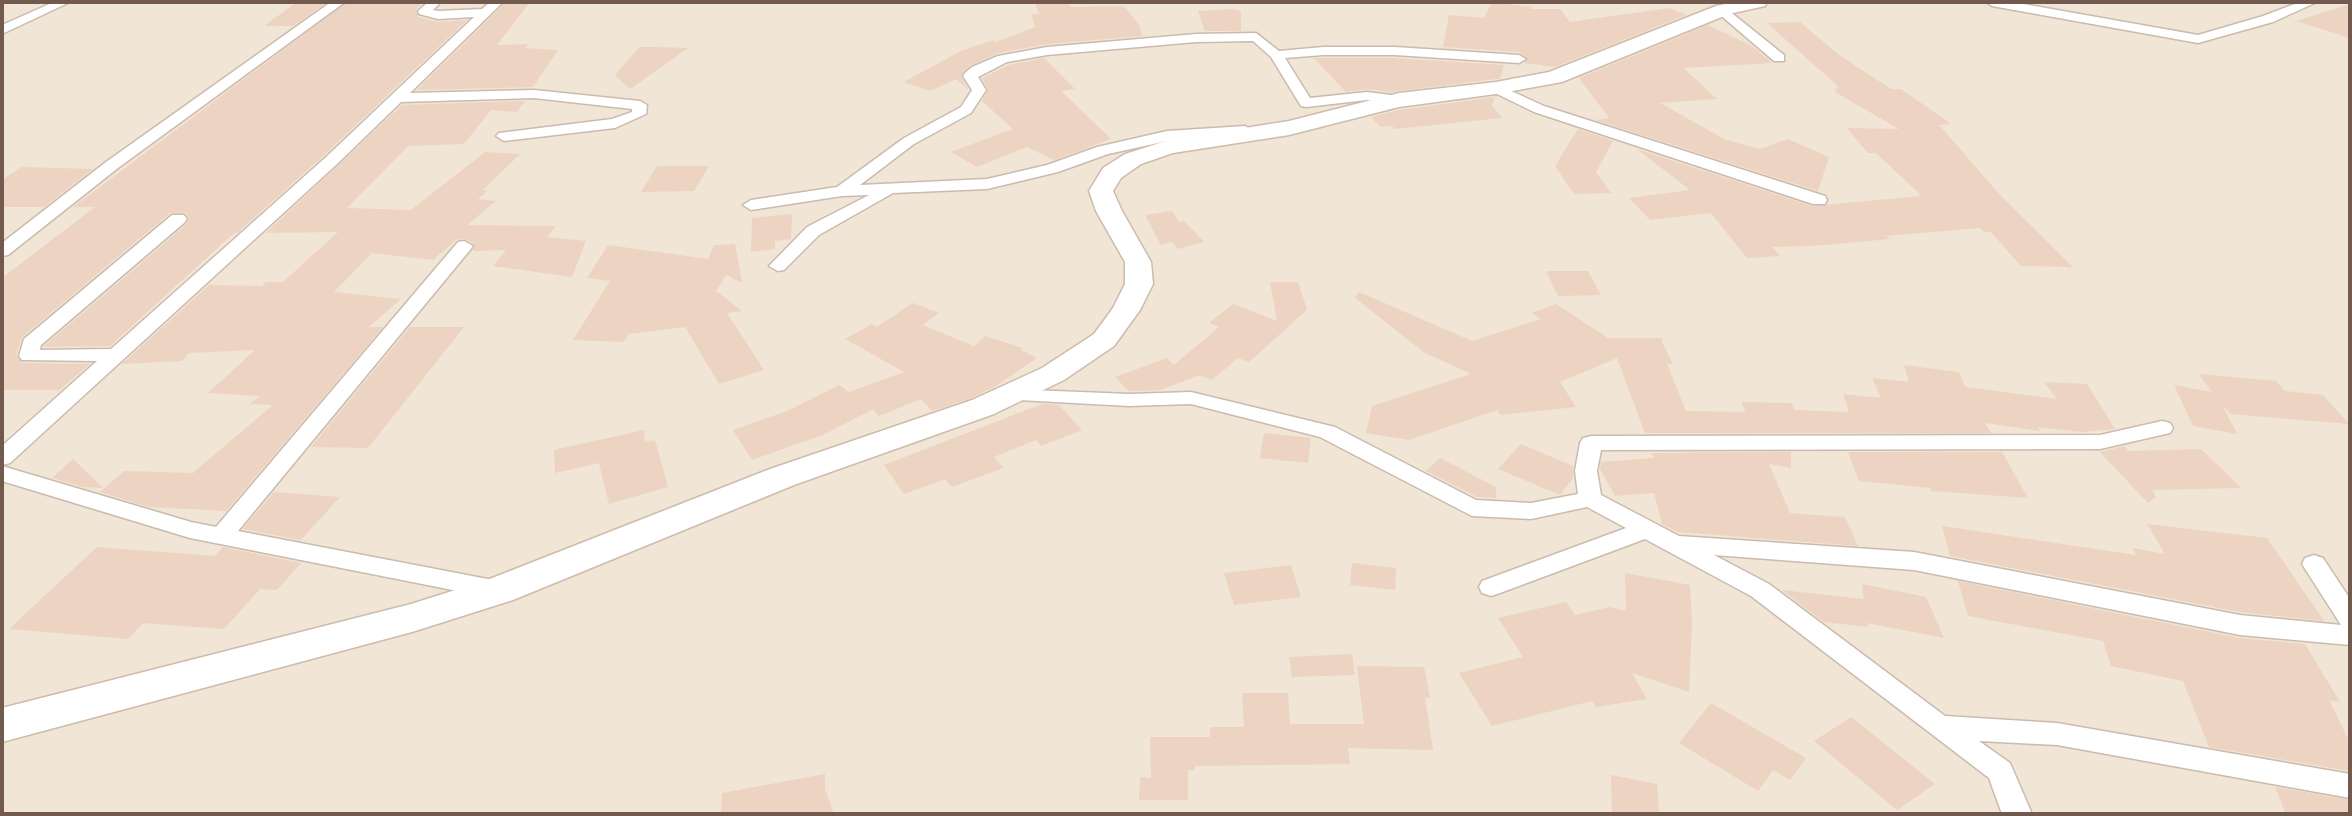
<!DOCTYPE html>
<html>
<head>
<meta charset="utf-8">
<style>
  body { margin:0 }
  #map { position:relative; width:2352px; height:816px; overflow:hidden; background:#faf3e7; font-family:"Golos Text",sans-serif }
  canvas { display:block }
  .frame { position:absolute; inset:0; border:4px solid #725b4e; pointer-events:none }
</style>
</head>
<body>
<div id="map">
<canvas width="2352" height="816"></canvas>
<div class="frame"></div>
</div>
<script>
const ctx = document.querySelector('canvas').getContext('2d');
ctx.lineJoin = 'round';
function paint(path, color) { ctx.fillStyle = color; ctx.fill(path, 'evenodd'); }
const toPath = rows => new Path2D(rows.map(r => 'M' + r).join(''));
function stroke(path, color, width, dash) { ctx.strokeStyle = color; ctx.lineWidth = width; ctx.lineCap = dash ? 'butt' : 'round'; ctx.setLineDash(dash || []); ctx.stroke(path); }
const residential = toPath([
  [2,2,2350,2,2350,814,2,814]
]);
const building = toPath([
  [297,2,327,2,293,26,264,26],
  [347,2,424,2,416,9,418,17,438,22,467,20,323,156,237,233,234,233,110,346,43,347,186,225,190,219,186,213,170,213,22,337,16,355,22,363,90,364,59,390,2,390,2,278,95,207,73,207],
  [506,2,530,2,497,45,528,44,525,48,558,50,533,87,417,90],
  [1035,2,1068,2,1071,7,1124,6,1139,25,1142,36,1047,44,998,53,971,65,963,72,961,77,969,90,956,79,930,91,904,82,961,51,993,40,996,42,1035,27,1031,14,1039,14],
  [1492,2,1531,7,1530,9,1560,9,1570,22,1670,8,1686,15,1555,67,1524,63,1528,58,1519,52,1443,47,1449,15,1484,18],
  [2350,4,2350,38,2296,21],
  [1234,9,1241,11,1241,31,1205,31,1198,11],
  [1800,22,1839,55,1891,89,1901,89,1951,124,1939,125,2001,196,2073,267,2021,266,1991,232,1984,232,1980,228,1886,236,1890,239,1813,246,1772,247,1780,256,1747,258,1711,213,1650,220,1629,198,1690,190,1637,149,1812,206,1922,196,1876,153,1868,153,1847,128,1899,129,1835,92,1838,86,1767,23],
  [1708,25,1752,46,1772,63,1683,68,1717,99,1660,103,1724,139,1760,149,1788,139,1829,157,1818,191,1595,120,1609,118,1579,78],
  [640,47,654,47,688,48,630,89,615,75],
  [1044,58,1075,89,1061,91,1111,139,1054,160,1027,147,977,167,951,152,1013,129,982,101,988,89,982,78,1008,65],
  [1314,58,1395,58,1504,65,1500,79,1496,79,1391,92,1367,89,1346,92],
  [1495,97,1492,106,1502,118,1395,129,1392,126,1381,127,1371,117,1399,110],
  [525,101,517,112,491,110,464,144,408,146,347,208,411,210,485,152,520,154,483,190,488,190,478,199,496,201,467,225,556,226,547,237,586,241,572,277,493,266,506,250,473,251,474,244,464,238,456,240,433,260,372,253,334,292,401,299,369,327,383,327,226,511,149,507,100,492,124,471,193,473,273,405,250,404,260,396,208,393,255,350,189,353,182,361,122,364,209,285,262,286,266,282,283,282,338,232,266,233,402,105],
  [1578,129,1613,141,1596,172,1611,193,1574,194,1555,166],
  [657,166,709,166,694,191,641,192],
  [22,167,93,169,44,207,2,207,2,180],
  [1172,211,1179,222,1184,221,1204,242,1178,249,1172,242,1161,245,1145,215],
  [792,214,791,239,775,241,775,249,751,252,752,218],
  [735,244,742,283,726,275,716,291,742,311,727,313,764,370,719,384,685,327,629,334,623,342,573,340,610,281,587,278,608,245,708,259,714,245],
  [1546,271,1588,271,1601,295,1558,296],
  [1270,282,1298,282,1307,310,1249,362,1238,358,1212,380,1200,375,1160,390,1129,391,1115,377,1167,358,1174,365,1219,327,1209,323,1233,304,1277,321],
  [1359,292,1472,341,1541,319,1532,313,1556,304,1608,338,1664,338,1661,340,1673,364,1667,364,1686,411,1746,412,1741,402,1791,403,1795,410,1849,412,1843,394,1881,398,1872,378,1909,382,1904,365,1959,372,1965,387,2057,399,2044,382,2087,384,2115,429,2082,432,2038,427,2040,431,1985,423,1991,433,1645,433,1617,358,1560,382,1576,407,1500,415,1497,410,1409,440,1366,433,1372,406,1471,374,1425,353,1355,298],
  [913,303,939,313,922,325,974,346,985,336,1023,348,1021,350,1037,358,996,386,971,398,932,411,921,399,879,416,873,409,825,434,752,460,733,430,787,411,839,385,849,392,904,372,845,339,872,324,877,327],
  [410,327,464,327,368,448,311,447],
  [2199,374,2276,381,2285,391,2323,395,2349,424,2230,414,2222,404,2237,434,2193,426,2174,385,2212,392],
  [1042,404,1059,405,1082,430,1041,446,1036,440,994,457,1003,468,952,487,945,479,904,494,884,465],
  [644,430,645,442,655,440,668,487,609,504,599,463,555,473,554,450],
  [1264,433,1311,438,1308,463,1260,458],
  [1521,444,1573,466,1573,478,1560,495,1498,469],
  [2125,446,2128,451,2201,449,2241,488,2152,490,2156,497,2148,503,2100,452],
  [1791,452,1791,468,1769,464,1790,513,1845,517,1858,546,1678,532,1662,524,1654,493,1615,496,1600,469,1601,462,1654,458,1652,453],
  [1848,452,2002,452,2028,498,1931,491,1931,488,1859,481],
  [1440,458,1496,487,1496,498,1477,497,1426,471],
  [73,459,103,488,83,487,52,478],
  [274,492,313,495,340,497,301,540,243,529],
  [2147,524,2267,538,2324,621,2240,612,1950,556,1942,526,2136,555,2133,548,2165,554],
  [97,547,215,556,223,547,301,563,277,590,260,589,224,629,143,623,128,639,9,629],
  [1352,563,1396,568,1395,590,1350,585],
  [1291,565,1301,597,1234,605,1224,573],
  [1625,573,1690,585,1692,623,1689,692,1632,673,1647,699,1596,707,1592,701,1492,726,1459,673,1523,657,1498,618,1566,602,1575,615,1610,607,1626,611],
  [1958,581,2239,638,2305,644,2340,702,2329,700,2350,743,2350,771,2209,747,2183,681,2111,666,2103,641,1968,616],
  [1862,584,1926,597,1944,638,1867,623,1869,627,1824,622,1782,590,1864,599],
  [1352,654,1355,675,1292,677,1289,657],
  [1357,666,1424,667,1430,698,1425,698,1433,750,1348,748,1350,764,1195,766,1195,770,1188,770,1188,800,1139,800,1140,777,1151,778,1150,737,1210,737,1210,727,1244,727,1242,693,1288,693,1290,724,1364,724],
  [1711,703,1806,758,1790,780,1773,770,1758,791,1679,743],
  [1851,717,1935,784,1897,810,1814,741],
  [825,774,825,789,834,814,721,814,722,793],
  [1611,775,1657,784,1659,814,1612,814],
  [2275,787,2350,800,2350,814,2286,814]
]);
const minor = toPath([
  [54,2,70,2,2,34,2,25,54,2],
  [331,2,345,2,118,168,8,255,2,256,2,243,106,162,331,2],
  [428,2,441,2,433,10,438,11,482,9,490,2,503,2,410,93,534,90,640,101,647,105,646,114,615,128,504,141,496,136,499,133,612,119,632,112,632,109,534,98,401,102,337,164,10,463,2,465,2,446,97,361,22,360,19,356,24,339,172,215,184,215,187,219,184,223,41,345,40,350,111,349,325,158,474,17,438,19,419,14,418,11,428,2],
  [1986,2,2012,2,2198,35,2263,16,2300,2,2317,2,2273,22,2198,43,1992,6,1986,2],
  [1723,6,1784,55,1784,61,1774,61,1718,13,1717,10,1723,6],
  [1256,33,1279,51,1323,47,1395,47,1519,55,1526,59,1519,63,1395,55,1323,55,1285,58,1310,98,1367,92,1399,96,1406,100,1399,104,1367,100,1306,107,1301,106,1271,57,1253,41,1196,42,1047,55,1007,62,978,77,986,90,971,113,914,144,860,185,987,179,1047,165,1097,147,1167,131,1245,126,1253,131,1245,136,1167,141,1108,154,1058,172,987,189,893,193,819,235,784,270,778,271,769,266,807,227,869,195,842,196,751,210,743,205,751,200,837,187,904,138,961,107,972,90,963,76,965,73,972,67,998,56,1047,47,1196,34,1256,33],
  [1496,84,1544,106,1825,196,1827,200,1825,204,1813,204,1534,112,1491,91,1489,88,1491,85,1496,84],
  [464,241,473,246,470,250,238,531,498,581,507,584,510,590,507,596,498,599,190,538,2,481,2,466,191,522,216,527,458,242,464,241],
  [1007,389,1129,394,1191,392,1335,427,1476,500,1531,503,1578,494,1575,471,1580,443,1583,438,1591,436,2100,435,2162,421,2170,423,2173,428,2170,433,2100,449,1601,450,1597,471,1601,495,1679,536,1914,552,2240,615,2341,625,2302,564,2305,558,2314,555,2323,558,2350,599,2350,645,2240,635,1914,570,1714,555,1769,584,1945,716,2057,723,2350,774,2350,798,2057,745,1979,741,2010,763,2032,814,2002,814,1989,778,1751,596,1645,539,1500,593,1491,596,1482,593,1479,587,1482,581,1626,528,1587,507,1531,519,1472,516,1320,437,1191,404,1129,406,1000,399,997,395,1000,391,1007,389]
]);
const secondary = toPath([
  [1734,2,1767,2,1765,6,1729,14,1562,82,1496,94,1399,107,1289,135,1173,153,1141,164,1121,178,1113,191,1122,211,1151,262,1153,284,1140,310,1114,346,1064,380,994,414,794,485,513,600,412,632,2,742,2,708,411,604,487,580,770,469,972,400,1042,368,1094,334,1113,308,1125,284,1125,262,1096,211,1089,191,1103,168,1125,154,1169,140,1289,121,1399,93,1496,82,1549,72,1716,6,1734,2]
]);
paint(residential, '#f1e5d6');
paint(building, '#edd3c1');
stroke(minor, '#cbbbae', 3);
stroke(secondary, '#cebbac', 3);
paint(minor, '#fff');
paint(secondary, '#fff');
</script>
</body>
</html>
